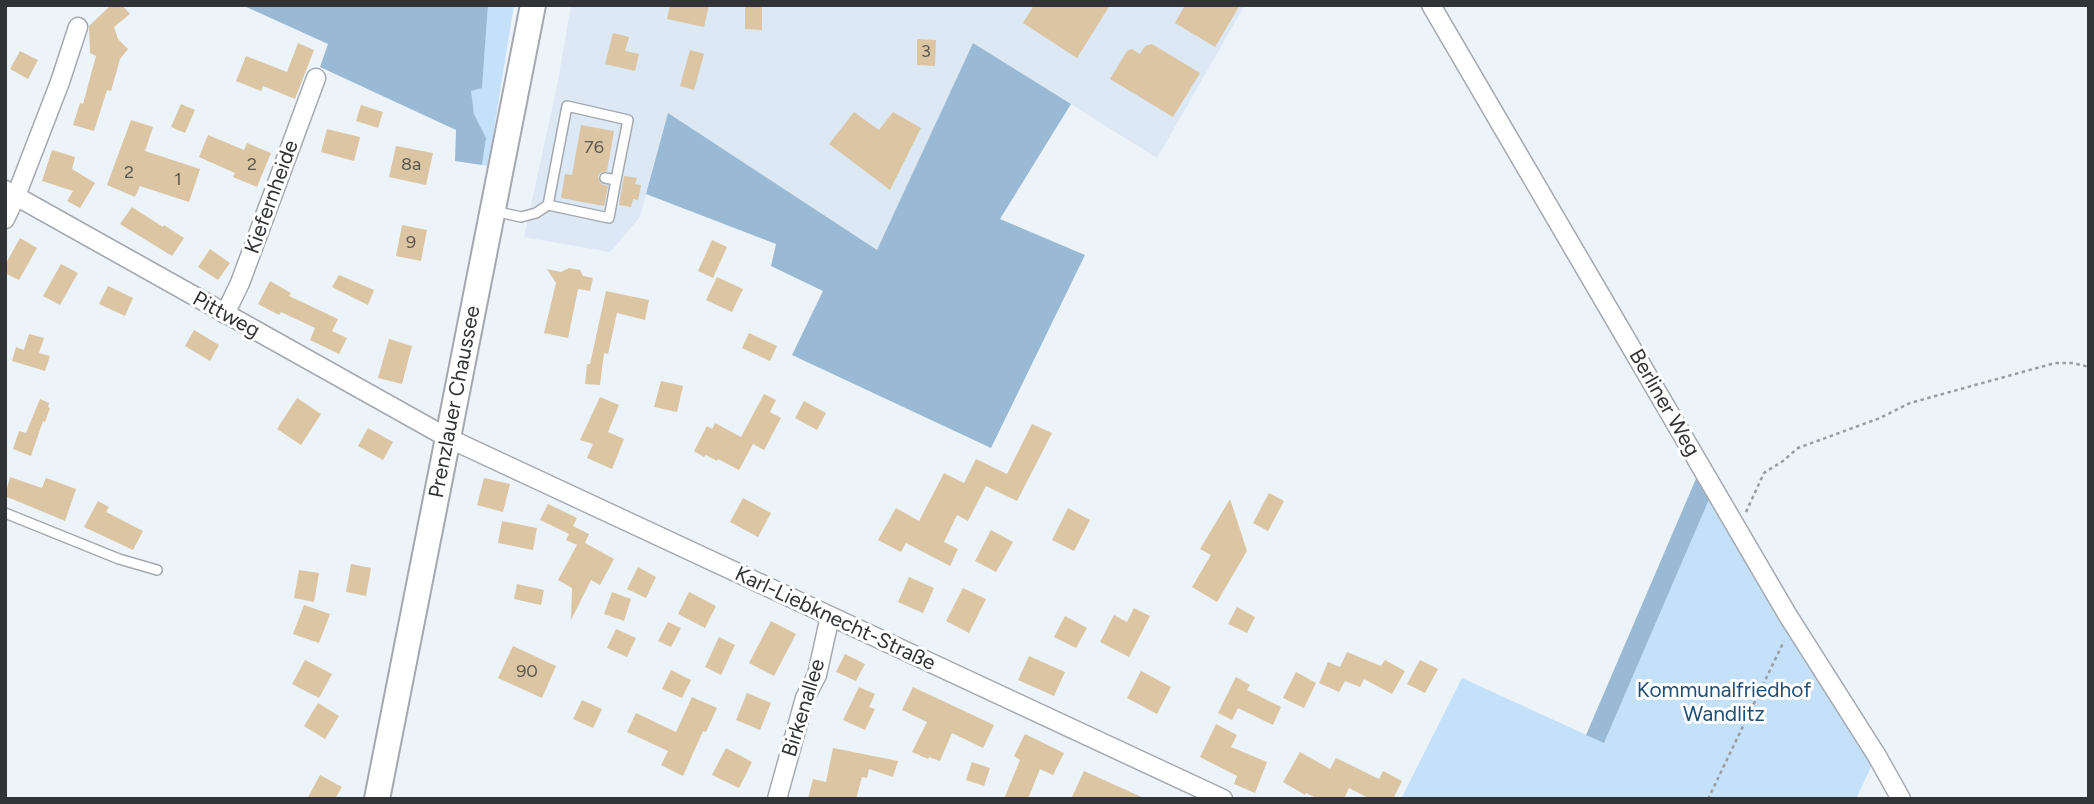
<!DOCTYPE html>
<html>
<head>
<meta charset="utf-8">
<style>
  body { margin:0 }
  #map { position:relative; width:2094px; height:804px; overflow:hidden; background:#ecf3f9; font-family:Figtree,sans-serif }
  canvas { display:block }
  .frame { position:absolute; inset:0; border:7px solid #313336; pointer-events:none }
</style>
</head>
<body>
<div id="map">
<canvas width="2094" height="804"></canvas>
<div class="frame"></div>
</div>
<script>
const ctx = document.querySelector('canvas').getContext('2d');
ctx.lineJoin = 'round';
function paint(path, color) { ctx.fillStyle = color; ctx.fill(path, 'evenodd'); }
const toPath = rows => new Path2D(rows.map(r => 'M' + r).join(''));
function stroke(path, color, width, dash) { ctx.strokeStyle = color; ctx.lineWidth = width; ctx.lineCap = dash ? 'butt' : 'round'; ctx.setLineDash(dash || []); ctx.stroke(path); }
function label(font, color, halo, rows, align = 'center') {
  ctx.font = font + ' Figtree,sans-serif'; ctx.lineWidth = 6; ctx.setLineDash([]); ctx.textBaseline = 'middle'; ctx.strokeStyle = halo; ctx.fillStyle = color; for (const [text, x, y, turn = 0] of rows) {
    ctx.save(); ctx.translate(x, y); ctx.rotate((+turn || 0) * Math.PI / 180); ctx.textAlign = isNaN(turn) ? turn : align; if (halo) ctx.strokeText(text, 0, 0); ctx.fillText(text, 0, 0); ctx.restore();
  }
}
const built = toPath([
  [571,5,1245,5,1157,158,973,43,877,251,668,114,640,217,610,252,524,237,557,86]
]);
const green = toPath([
  [488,5,514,5,488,166,482,165,486,138,474,114,470,91,482,87],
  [1711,495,1872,765,1856,799,1401,799,1462,678,1604,743]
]);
const forest = toPath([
  [242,5,488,5,482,88,471,91,474,114,486,138,482,165,455,161,456,130,320,67,328,44],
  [973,43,1071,104,1000,219,1085,255,991,448,792,355,823,291,771,266,776,244,646,194,668,113,877,250],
  [1698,474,1711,495,1604,743,1586,735]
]);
const building = toPath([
  [111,5,122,5,130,14,114,27,118,39,128,49,120,59,111,91,107,90,94,131,73,125,80,103,83,104,96,56,90,53,89,26],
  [670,5,709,5,704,27,667,19],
  [745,5,762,5,762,30,745,29],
  [1034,5,1110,5,1077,58,1023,23],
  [1185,5,1240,5,1215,47,1175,23],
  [613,33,629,37,625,51,639,54,635,71,605,64],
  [917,39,936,40,935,66,917,65],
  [298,43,314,50,295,99,263,86,261,91,236,81,246,56,287,72],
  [1152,44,1200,73,1173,117,1110,79,1127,51,1132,49,1140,54,1145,46],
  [690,50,704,54,694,90,680,86],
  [20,51,38,60,28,79,10,69],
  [181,104,195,110,185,133,171,127],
  [361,105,383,112,378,128,356,121],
  [854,112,879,130,893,112,921,128,890,190,829,144],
  [131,120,153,127,145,151,200,169,189,202,140,186,135,197,107,185],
  [581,125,614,131,607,171,600,173,598,177,601,184,608,186,604,206,561,198,565,174,572,175],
  [327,129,360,137,354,161,321,152],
  [208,135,244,150,247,143,271,153,257,187,233,177,235,173,199,157],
  [396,146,433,153,426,185,389,177],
  [52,150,75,157,72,169,95,183,80,208,67,201,73,191,42,181],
  [624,176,637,178,635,184,641,185,638,200,633,199,631,207,619,205],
  [132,207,163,227,164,225,184,238,172,256,120,224],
  [402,225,427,230,421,261,396,256],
  [20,238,37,248,19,280,5,273,5,265],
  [712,240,727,247,713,278,698,271],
  [210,249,230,263,218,280,198,267],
  [61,264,78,273,60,305,43,296],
  [569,268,580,270,583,276,593,278,590,291,578,289,568,338,544,333,556,283,547,269,561,272],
  [339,275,374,290,368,305,332,287],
  [717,277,743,289,732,312,706,300],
  [270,281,291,293,289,296,338,319,332,331,347,338,339,354,310,340,315,328,281,312,279,315,258,304],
  [108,286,133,298,125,316,99,304],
  [606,291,649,300,645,320,617,313,608,354,604,353,600,385,585,384,587,364,590,364],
  [194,330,219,345,210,361,185,346],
  [749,333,777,346,770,361,742,348],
  [29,334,44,338,39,353,50,356,45,371,12,361,16,347,24,350],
  [389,339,412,346,402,384,378,378],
  [661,381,683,386,677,412,654,407],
  [764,394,776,400,770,412,781,418,764,450,753,444,739,470,718,459,717,461,706,455,704,457,694,451,707,426,712,429,715,423,741,437],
  [600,397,619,405,608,432,624,439,612,469,587,458,593,444,580,440],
  [297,398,321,414,301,445,277,429],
  [40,399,49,403,48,407,50,408,45,422,43,421,31,456,13,449,19,431,26,433],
  [804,401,826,413,817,430,795,418],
  [1032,424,1052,433,1017,501,986,486,968,521,957,515,944,542,958,549,950,566,906,543,901,552,878,540,896,508,919,521,944,473,964,483,976,459,1007,474],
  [368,428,393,442,383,460,358,446],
  [10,477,42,488,46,478,76,489,65,521,5,496],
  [484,478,510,484,503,512,477,505],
  [1269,493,1284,501,1268,531,1253,523],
  [743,498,771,513,758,537,730,522],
  [1230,499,1247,551,1217,602,1192,587,1211,555,1200,549],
  [98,501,109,507,106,512,143,531,133,550,84,527],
  [548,504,577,518,573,526,589,534,585,543,614,559,600,585,591,580,571,620,572,588,558,580,577,545,566,540,569,534,540,520],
  [1068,508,1090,520,1074,551,1052,540],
  [502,521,537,528,533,550,498,543],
  [991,530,1013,542,996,572,975,561],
  [351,564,371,568,366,596,346,592],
  [638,567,656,577,646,598,627,589],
  [299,570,319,573,314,602,294,598],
  [909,577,934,588,923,613,898,602],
  [517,584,544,590,541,605,514,599],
  [963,588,986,599,969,633,946,621],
  [612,592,631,599,624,621,604,614],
  [689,592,716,606,705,628,678,614],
  [304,605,330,614,319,643,293,634],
  [1237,607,1255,617,1247,633,1228,624],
  [1134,608,1150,616,1129,657,1100,642,1114,615,1127,622],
  [1065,616,1087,628,1076,648,1054,637],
  [771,621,796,634,774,676,749,663],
  [668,622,681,628,671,647,658,641],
  [616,629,636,638,627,657,607,648],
  [719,637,735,645,721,675,705,667],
  [513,646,556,666,542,698,498,678],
  [1347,652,1381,666,1385,660,1405,671,1392,694,1364,679,1360,687,1345,681,1339,692,1319,683,1328,662,1340,667],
  [845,654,865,664,856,681,836,672],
  [1029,656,1065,672,1054,696,1018,680],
  [305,660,332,674,319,698,292,684],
  [1420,660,1438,669,1425,693,1407,684],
  [671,670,691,680,682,698,662,689],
  [1141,671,1171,687,1157,714,1127,698],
  [1296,672,1316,683,1304,708,1283,698],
  [1236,677,1250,685,1247,690,1281,707,1273,725,1238,708,1232,720,1218,713],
  [859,687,875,694,869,707,875,709,865,730,843,720],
  [913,687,994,725,983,748,952,733,940,761,929,757,928,759,912,752,927,722,902,710],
  [747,693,771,703,760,730,736,720],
  [692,697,717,708,706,732,703,731,683,776,661,765,668,751,627,732,636,713,676,732],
  [582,700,602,709,593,728,573,719],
  [318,703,339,716,325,739,304,726],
  [1216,724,1237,735,1231,747,1267,762,1255,793,1234,784,1237,776,1200,757],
  [1025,734,1064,753,1053,775,1040,769,1028,799,1004,799,1020,760,1014,756],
  [726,748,752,762,739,788,712,775],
  [833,748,898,761,893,777,869,769,867,778,862,777,856,799,808,799,813,779,826,782],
  [1300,752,1330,769,1336,758,1379,779,1383,771,1402,781,1393,799,1370,799,1349,788,1344,799,1318,799,1306,793,1305,795,1283,782],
  [972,762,990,768,984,786,966,780],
  [1084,771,1146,799,1071,799],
  [320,775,342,787,335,799,307,799]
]);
const path = toPath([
  [1746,512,1764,473,1783,461,1798,448,1880,418,1910,403,2055,363,2073,363,2089,367],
  [1708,799,1784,641]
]);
const lane = toPath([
  [605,178,616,180,609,218,548,205,567,106,628,120,616,180],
  [494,211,521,217,536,213,548,205],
  [5,513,119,559,157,570]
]);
const street = toPath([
  [1431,5,1787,614,1877,756,1901,799],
  [5,190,448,438,1223,799],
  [5,219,16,196,60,82,78,27],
  [225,314,240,283,316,78],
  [777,799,805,698,817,675,830,616]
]);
const secondary = toPath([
  [377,799,533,5]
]);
const numberNames = [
  ["3",926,52],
  ["76",594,148],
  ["2",252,165],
  ["8a",411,165],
  ["2",129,173],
  ["1",178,180],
  ["9",411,243],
  ["90",527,672]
];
const streetNames = [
  ["Kiefernheide",272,197,-70],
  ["Pittweg",226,315,29],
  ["Prenzlauer Chaussee",455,402,-79],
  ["Berliner Weg",1664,403,60],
  ["Karl-Liebknecht-Straße",835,619,25],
  ["Birkenallee",804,708,-73]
];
const parkNames = [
  ["Kommunalfriedhof",1724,691],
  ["Wandlitz",1724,715]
];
paint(built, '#dce8f4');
paint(green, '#c5e0f9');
paint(forest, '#9ab9d5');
paint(building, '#dcc5a3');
stroke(lane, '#a3a9af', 12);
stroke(street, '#a3a9af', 21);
stroke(secondary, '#a3a9af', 28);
stroke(path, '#989da1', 2.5, [3.5, 3.5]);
stroke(lane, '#fff', 9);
stroke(street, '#fff', 18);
stroke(secondary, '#fff', 24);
label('18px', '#5c5851', null, numberNames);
label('21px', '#313336', '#fff', streetNames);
label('21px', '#205077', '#fff', parkNames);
</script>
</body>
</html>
